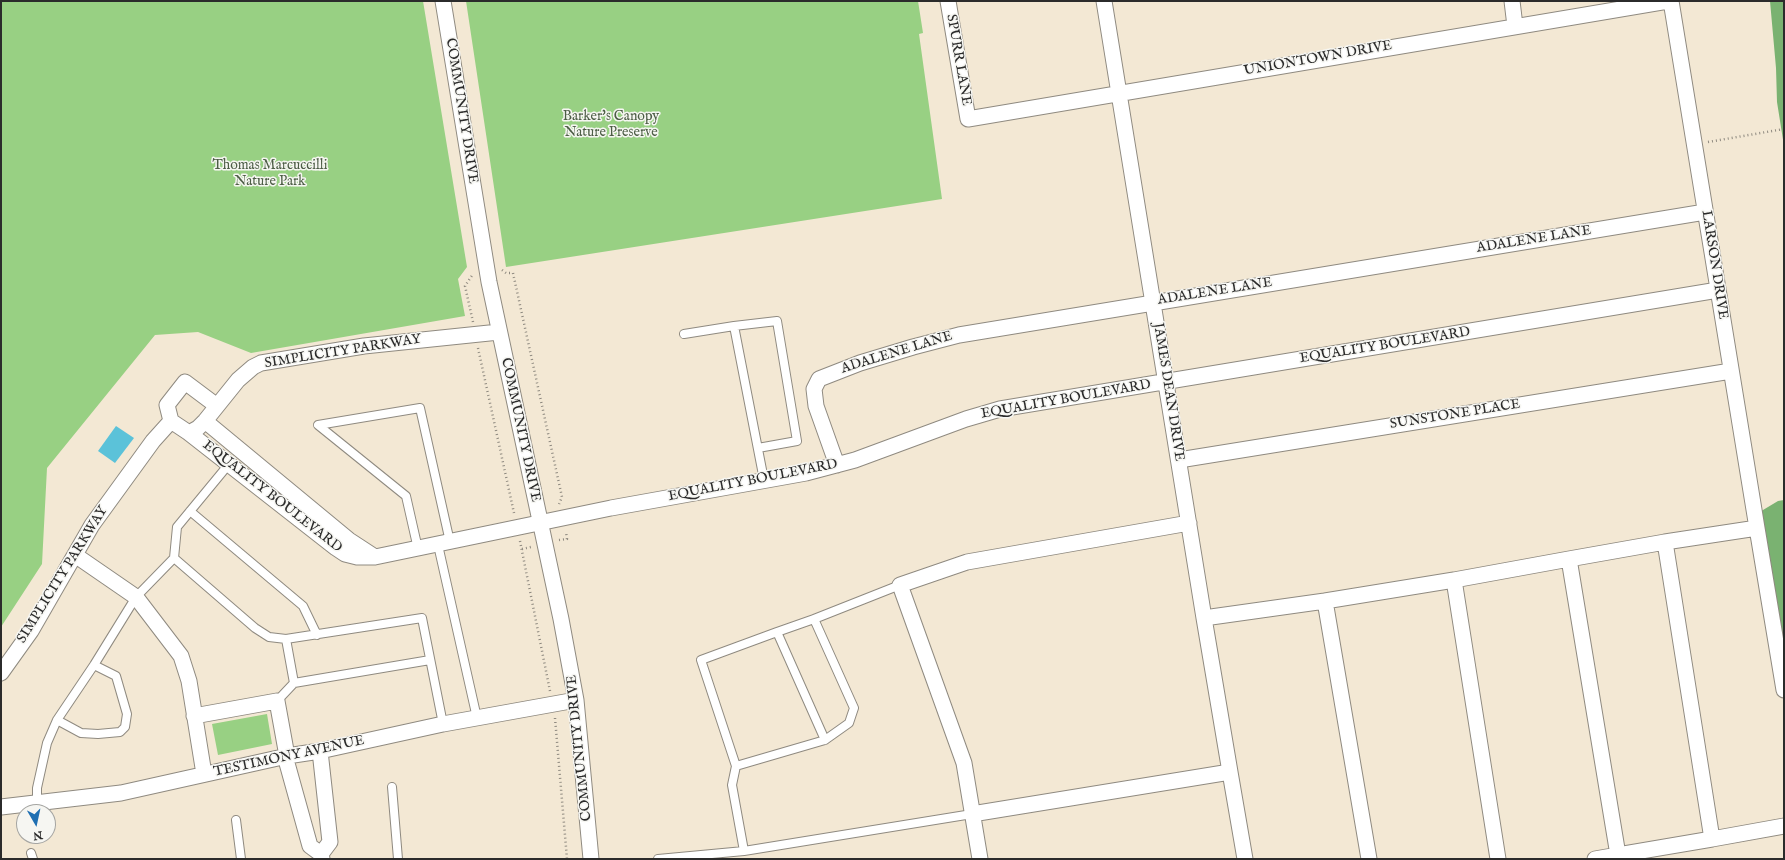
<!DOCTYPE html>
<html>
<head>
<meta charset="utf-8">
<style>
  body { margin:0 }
  #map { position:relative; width:1785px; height:860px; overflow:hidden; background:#f3e8d4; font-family:"IM FELL English",serif }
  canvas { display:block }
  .frame { position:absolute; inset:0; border:2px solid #2b2b2b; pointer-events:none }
  .north { position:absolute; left:16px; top:804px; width:40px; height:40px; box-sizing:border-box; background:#f6f6f2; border:1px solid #a5a5a2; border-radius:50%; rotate:171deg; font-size:11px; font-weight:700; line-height:16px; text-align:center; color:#2b2b2b }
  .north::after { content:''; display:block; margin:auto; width:14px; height:18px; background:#1f6fb2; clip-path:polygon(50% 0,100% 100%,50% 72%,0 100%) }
</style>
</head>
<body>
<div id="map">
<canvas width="1785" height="860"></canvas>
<div class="frame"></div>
<div class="north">N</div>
</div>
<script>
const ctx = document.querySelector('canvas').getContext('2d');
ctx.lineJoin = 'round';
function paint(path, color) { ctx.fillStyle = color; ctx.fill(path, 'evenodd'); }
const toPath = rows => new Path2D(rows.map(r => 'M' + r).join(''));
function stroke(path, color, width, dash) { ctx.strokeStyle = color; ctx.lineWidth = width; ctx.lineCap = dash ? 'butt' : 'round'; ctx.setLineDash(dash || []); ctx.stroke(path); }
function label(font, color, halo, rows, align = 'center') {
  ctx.font = font + ' "IM FELL English",serif'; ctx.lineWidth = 3; ctx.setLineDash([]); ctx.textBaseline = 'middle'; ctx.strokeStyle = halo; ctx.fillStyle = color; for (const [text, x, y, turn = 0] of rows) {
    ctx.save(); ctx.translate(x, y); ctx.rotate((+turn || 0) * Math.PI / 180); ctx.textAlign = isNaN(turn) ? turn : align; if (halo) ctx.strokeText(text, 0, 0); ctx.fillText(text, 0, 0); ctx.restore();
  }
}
const green = toPath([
  [1,1,423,1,467,267,458,279,465,316,251,353,198,332,155,335,47,468,42,564,1,627],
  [466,1,918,1,923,33,919,34,942,199,506,267],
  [267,714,272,744,218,755,212,724]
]);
const forest = toPath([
  [1770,1,1784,1,1784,146,1777,102,1776,68],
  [1784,500,1784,665,1758,513,1778,501]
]);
const water = toPath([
  [116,426,134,438,115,463,98,451]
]);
const path = toPath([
  [1708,142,1784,129],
  [502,270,506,273,513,273,562,497,559,504],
  [473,322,465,286,473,274],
  [478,348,514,513],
  [559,540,567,539,566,532],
  [520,541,550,691],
  [522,549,531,547],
  [555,718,567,859]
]);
const service = toPath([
  [734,326,777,321,797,441,758,448],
  [684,334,734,326,764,480],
  [190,511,303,606,317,635],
  [438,545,477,718],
  [418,549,406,496,318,425,420,408,450,542],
  [174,558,177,527,229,464],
  [814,619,777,632,825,740,849,723,854,708,814,619,900,585],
  [777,632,701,660,736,766,825,740],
  [294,683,430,660],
  [277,701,294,683,286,639],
  [57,720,81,733,98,734,120,732,125,727,127,714,116,676,94,665],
  [736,766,732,785,744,851],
  [392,787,398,859],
  [37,803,37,788,47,743,57,720,94,665,136,597,174,558,255,628,269,637,286,639,422,618,443,724],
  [236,820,241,859],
  [31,853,33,859],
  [658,859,744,851,972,814]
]);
const minor = toPath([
  [443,1,489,282,561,619,576,700,591,859],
  [948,1,968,119,1668,1],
  [1104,1,1204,618],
  [1512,1,1515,26],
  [1671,1,1757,528],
  [171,421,167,405,185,382,217,406],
  [205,421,349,540,375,557],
  [189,433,198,428,205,421,238,380,253,367,261,363,364,346,499,332],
  [1179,460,1731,371],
  [837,465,816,406,814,389,819,379,860,363,913,347,959,335,1705,212],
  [1665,542,1757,528,1784,690],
  [75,555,136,597,181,656,189,681,204,774],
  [1569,559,1665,542,1712,839,1618,855],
  [1454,580,1569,559,1618,855,1595,859],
  [1325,601,1454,580,1498,859],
  [1,673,31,631,92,525,153,441,171,421,189,433,336,548,345,554,357,557,375,557,611,508,806,473,855,460,966,419,1000,409,1718,290],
  [194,716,277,701,287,756],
  [320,751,330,842,321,854],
  [285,756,310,846,321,854,322,859],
  [1230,772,1204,618,1325,601,1369,859],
  [1,807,121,793,287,756,320,751,443,724,576,700],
  [972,814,1230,772,1245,859],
  [1712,839,1784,826],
  [980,859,964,763,900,585,967,562,1189,523]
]);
const streetNames = [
  ["UNIONTOWN DRIVE",1318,59,-10],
  ["SPURR LANE",958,60,80],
  ["COMMUNITY DRIVE",461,111,81],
  ["ADALENE LANE",1534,240,-9],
  ["LARSON DRIVE",1714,265,81],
  ["ADALENE LANE",1215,292,-9],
  ["EQUALITY BOULEVARD",1385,346,-9],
  ["SIMPLICITY PARKWAY",343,352,-9],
  ["ADALENE LANE",897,353,-17],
  ["JAMES DEAN DRIVE",1168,392,81],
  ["EQUALITY BOULEVARD",1066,400,-10],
  ["SUNSTONE PLACE",1455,415,-9],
  ["COMMUNITY DRIVE",520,430,78],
  ["EQUALITY BOULEVARD",753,481,-11],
  ["EQUALITY BOULEVARD",272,497,38],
  ["SIMPLICITY PARKWAY",63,575,-58],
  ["COMMUNITY DRIVE",580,748,-96],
  ["TESTIMONY AVENUE",289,757,-12]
];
const parkNames = [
  ["Barker's Canopy",611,117],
  ["Nature Preserve",611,133],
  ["Thomas Marcuccilli",270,166],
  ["Nature Park",270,182]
];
paint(green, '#98d083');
paint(forest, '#7ab271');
paint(water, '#5bc2d9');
stroke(service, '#8f8a80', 10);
stroke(minor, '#8f8a80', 17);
stroke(path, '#8f8a80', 2.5, [1, 3]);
stroke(service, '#fff', 8);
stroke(minor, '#fff', 15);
label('14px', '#2b2b2b', '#f6f6f2', streetNames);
label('14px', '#4c5d45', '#f6f6f2', parkNames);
</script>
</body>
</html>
